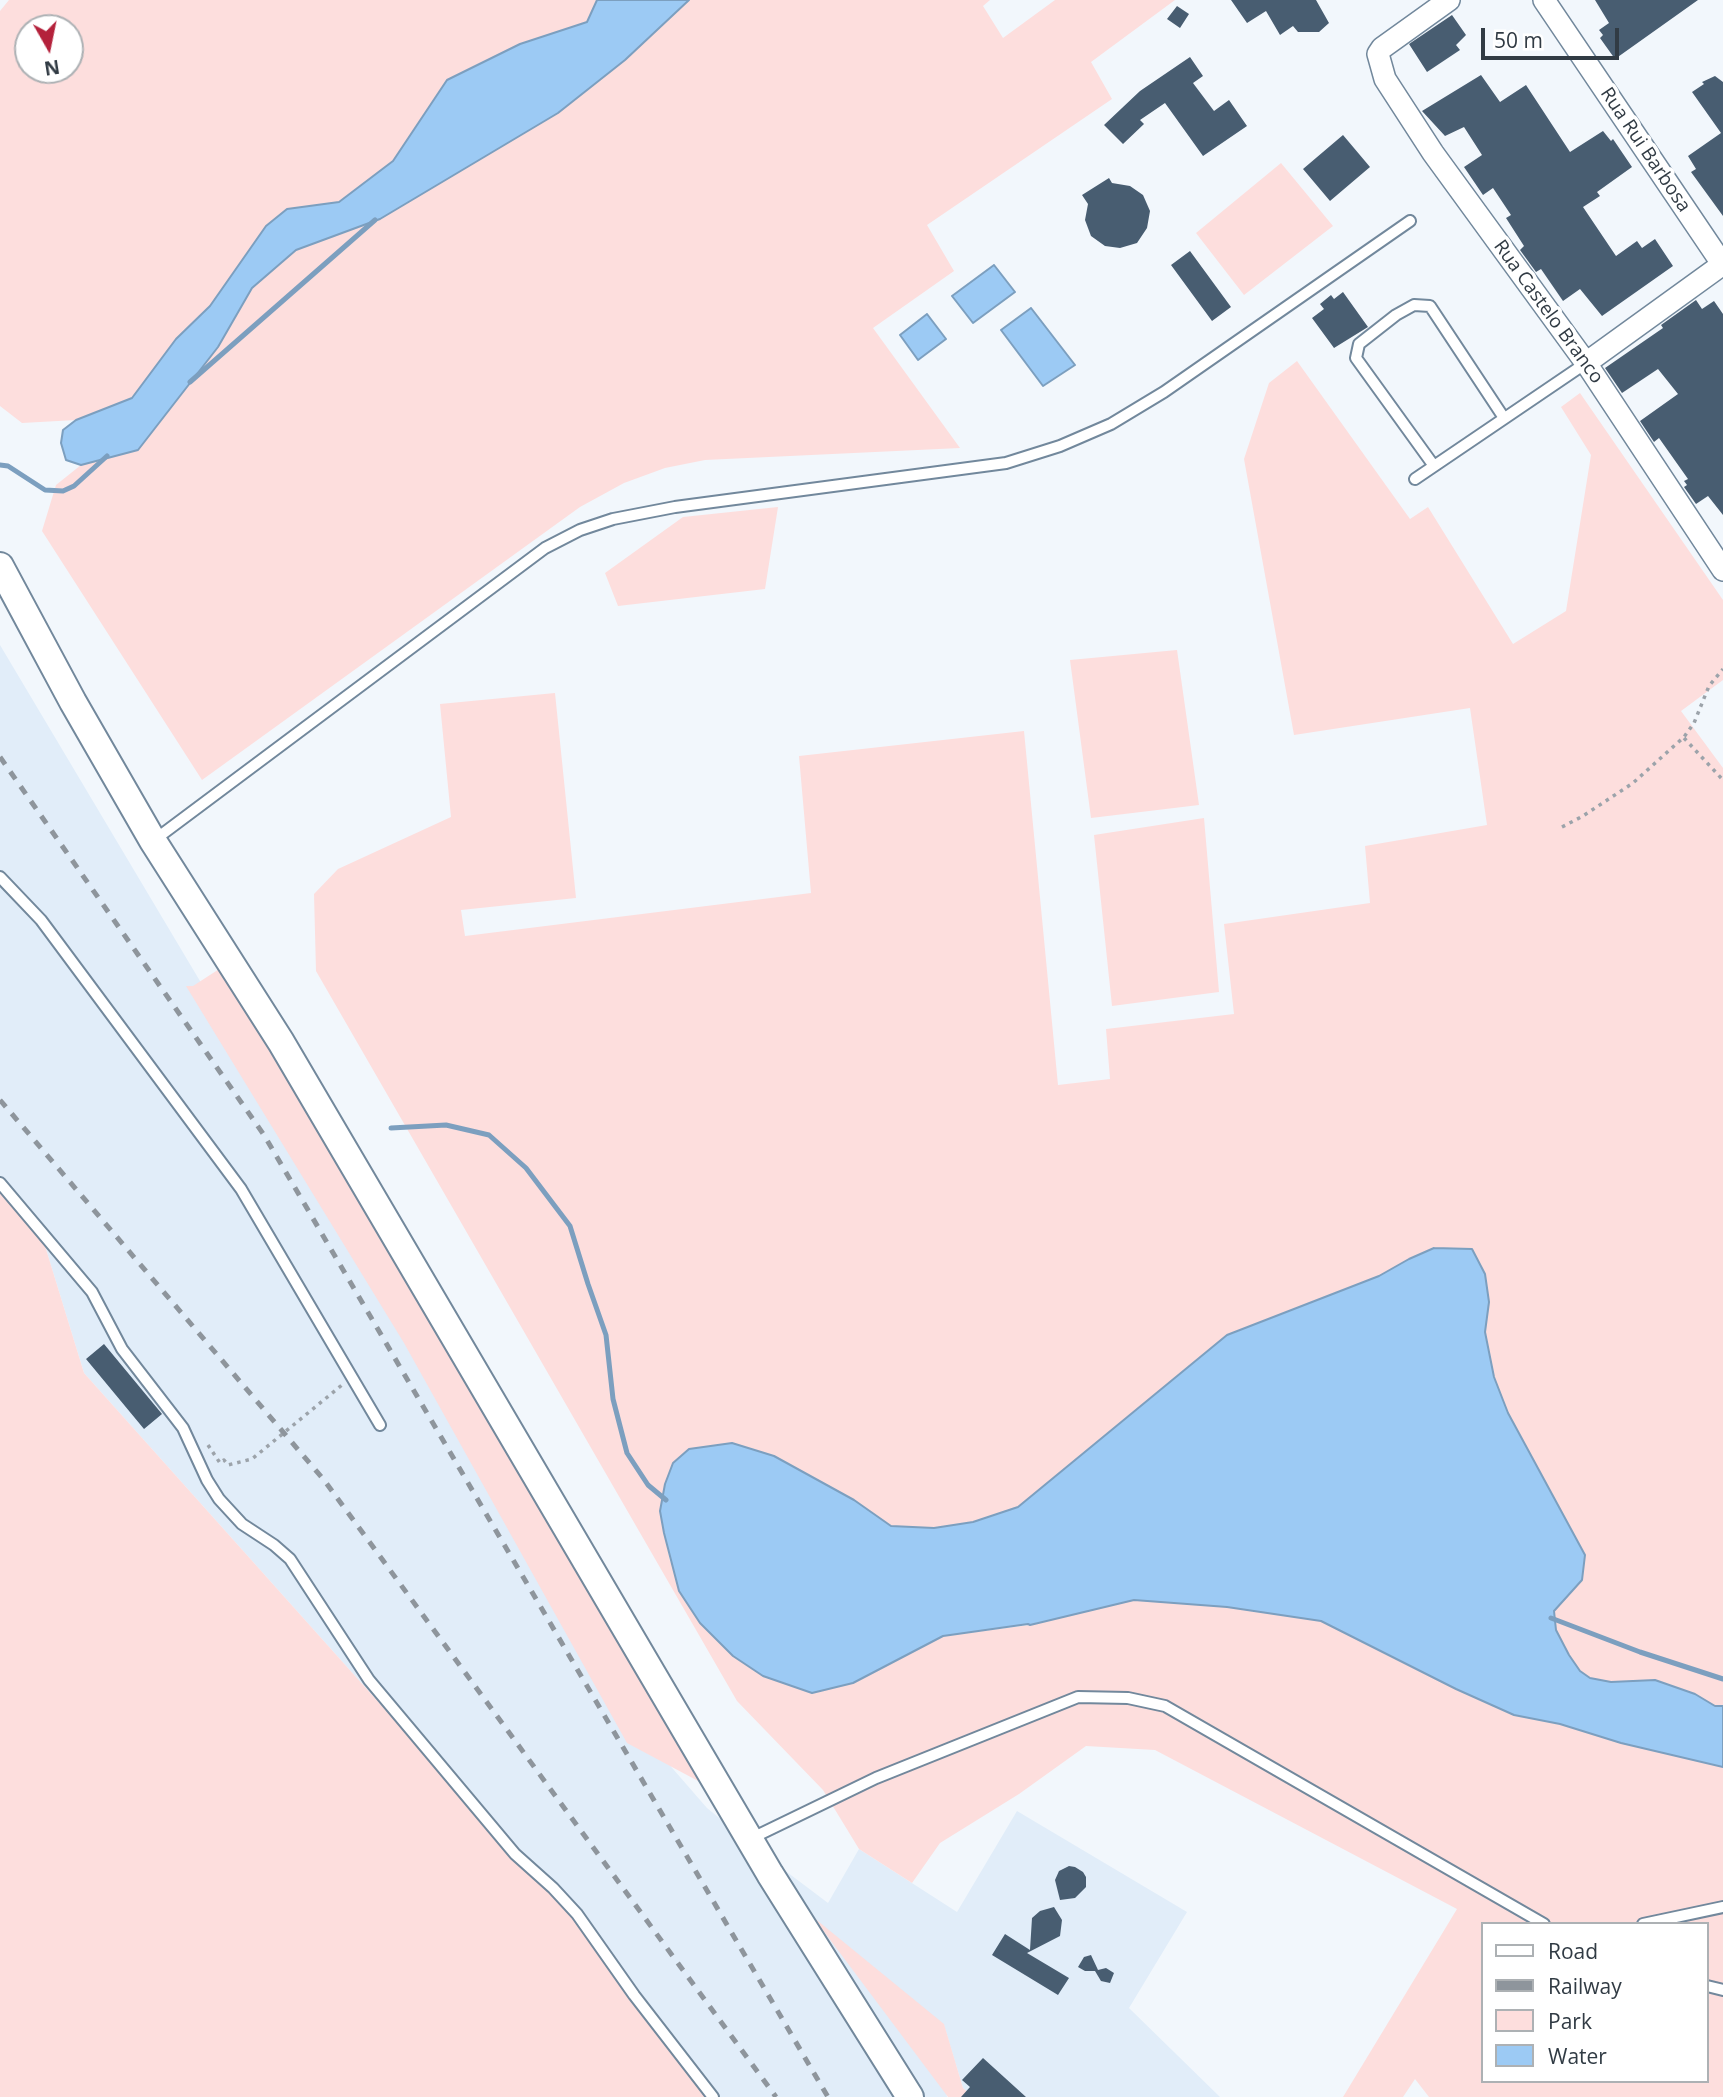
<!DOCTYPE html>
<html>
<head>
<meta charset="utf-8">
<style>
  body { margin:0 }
  #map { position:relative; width:1723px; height:2097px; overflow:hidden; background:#f2f7fc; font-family:"Open Sans",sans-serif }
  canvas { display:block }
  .legend { position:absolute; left:1481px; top:1922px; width:228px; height:161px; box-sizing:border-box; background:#fff; border:2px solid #adb1b4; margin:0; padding:9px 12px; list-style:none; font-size:21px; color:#313b44 }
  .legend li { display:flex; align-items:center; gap:14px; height:35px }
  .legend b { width:35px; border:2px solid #adb1b4 }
  .north { position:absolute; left:14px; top:14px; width:70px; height:70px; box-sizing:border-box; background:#fff; border:2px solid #adb1b4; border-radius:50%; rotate:171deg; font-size:19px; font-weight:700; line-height:28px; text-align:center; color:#313b44 }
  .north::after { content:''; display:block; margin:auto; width:24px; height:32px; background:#b4213b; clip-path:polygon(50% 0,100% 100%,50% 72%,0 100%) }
  .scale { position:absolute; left:1481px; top:28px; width:138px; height:32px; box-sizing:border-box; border:4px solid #313b44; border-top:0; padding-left:9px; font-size:21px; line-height:24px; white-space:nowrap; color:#313b44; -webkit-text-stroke:5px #fff; paint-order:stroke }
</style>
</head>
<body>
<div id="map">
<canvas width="1723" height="2097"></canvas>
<ul class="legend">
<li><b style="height:9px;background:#fff"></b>Road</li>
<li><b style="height:9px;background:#8e959c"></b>Railway</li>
<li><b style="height:19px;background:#fddedd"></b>Park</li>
<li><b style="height:19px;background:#9ccaf4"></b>Water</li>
</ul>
<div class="north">N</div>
<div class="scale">50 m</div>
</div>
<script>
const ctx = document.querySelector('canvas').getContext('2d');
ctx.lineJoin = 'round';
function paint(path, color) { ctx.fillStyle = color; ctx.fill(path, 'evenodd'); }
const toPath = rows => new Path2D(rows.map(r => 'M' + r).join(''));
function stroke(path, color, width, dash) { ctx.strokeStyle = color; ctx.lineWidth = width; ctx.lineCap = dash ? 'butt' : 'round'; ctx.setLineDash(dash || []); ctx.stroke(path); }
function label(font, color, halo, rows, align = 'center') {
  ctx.font = font + ' "Open Sans",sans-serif'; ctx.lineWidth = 7; ctx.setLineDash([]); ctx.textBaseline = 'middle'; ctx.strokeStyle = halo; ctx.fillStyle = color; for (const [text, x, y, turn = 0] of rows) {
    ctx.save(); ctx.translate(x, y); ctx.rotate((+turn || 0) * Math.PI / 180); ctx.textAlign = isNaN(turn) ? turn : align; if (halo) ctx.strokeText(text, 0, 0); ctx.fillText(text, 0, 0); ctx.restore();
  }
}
const built = toPath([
  [0,645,660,1754,707,1808,763,1854,828,1903,859,1849,957,1912,1017,1811,1187,1912,1129,2008,1220,2097,973,2097,963,2088,944,2025,935,2018,947,2097,709,2097,586,1934,84,1373,38,1223,0,1179]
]);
const green = toPath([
  [9,0,597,0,587,22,520,44,447,80,393,161,338,202,287,209,266,226,210,306,176,339,132,398,76,420,22,423,0,406,0,11],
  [28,28,70,28,70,70,28,70],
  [689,0,990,0,983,6,1003,38,1055,0,1175,0,1091,62,1112,99,927,225,954,271,873,328,960,448,705,460,665,468,624,483,580,507,202,780,42,531,56,485,81,465,138,450,218,347,252,288,296,250,380,219,558,113,625,60],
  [1281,163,1333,226,1244,295,1196,233],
  [1297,361,1410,519,1428,507,1513,644,1566,611,1591,455,1561,407,1580,393,1723,600,1723,680,1681,711,1723,768,1723,1706,1715,1706,1695,1694,1655,1680,1611,1682,1590,1678,1580,1671,1569,1655,1556,1630,1554,1610,1582,1580,1585,1554,1508,1413,1494,1377,1485,1332,1489,1302,1409,1259,1379,1276,1228,1335,1018,1507,973,1522,934,1528,891,1526,854,1500,808,1474,660,1511,670,1561,733,1656,763,1676,812,1693,853,1683,943,1636,1030,1625,1134,1600,1227,1607,1321,1621,1383,1651,1560,1724,1621,1743,1723,1767,1723,2097,1429,2097,1415,2079,1403,2097,1343,2097,1457,1909,1155,1750,1086,1746,1019,1794,940,1843,912,1883,859,1849,823,1790,737,1701,316,971,314,894,338,869,451,817,440,704,555,693,576,898,461,910,465,936,811,893,799,756,1024,731,1058,1085,1110,1079,1106,1029,1234,1014,1224,924,1370,903,1365,846,1487,825,1470,708,1294,735,1244,459,1269,383],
  [1483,1924,1707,1924,1707,2081,1483,2081],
  [778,507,765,589,618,606,605,573,683,517],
  [1177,650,1199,805,1091,818,1070,660],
  [1204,818,1219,992,1112,1006,1094,835],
  [230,962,679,1738,700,1782,627,1743,404,1343,186,986,193,986],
  [0,1179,38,1223,84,1373,586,1934,709,2097,0,2097],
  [813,1917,944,2024,963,2088,973,2097,948,2097]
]);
const water = toPath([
  [597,0,689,0,625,60,558,113,380,219,296,250,252,288,218,347,138,450,81,465,66,460,61,443,63,430,76,420,132,398,176,339,210,306,266,226,287,209,339,202,393,161,447,80,520,44,587,22,597,0],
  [994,265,1015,292,973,323,952,296,994,265],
  [1031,308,1075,365,1043,386,1001,330,1031,308],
  [927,314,946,339,918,360,900,335,927,314],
  [1434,1248,1472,1249,1485,1274,1489,1302,1485,1332,1494,1377,1508,1413,1585,1555,1582,1580,1554,1611,1556,1630,1569,1655,1580,1671,1590,1678,1611,1682,1655,1680,1695,1694,1715,1706,1723,1706,1723,1767,1621,1743,1560,1724,1514,1715,1456,1689,1321,1621,1227,1607,1134,1600,1030,1625,1028,1624,943,1636,853,1683,812,1693,763,1676,733,1656,700,1623,679,1591,664,1533,660,1511,665,1484,673,1463,689,1449,732,1443,774,1456,854,1500,891,1526,934,1528,973,1522,1018,1507,1227,1335,1379,1276,1409,1259,1434,1248]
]);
const stream = toPath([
  [190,382,375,220],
  [0,465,8,466,45,490,63,491,74,486,107,456],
  [391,1128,446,1125,489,1135,526,1168,570,1226,588,1284,606,1335,613,1399,627,1453,648,1485,666,1500],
  [1551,1618,1640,1652,1723,1679]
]);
const building = toPath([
  [1231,0,1316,0,1329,23,1319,32,1298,32,1293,26,1280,35,1266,11,1247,23],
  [1595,0,1698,0,1615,59,1600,38,1603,35,1599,30,1609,23],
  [1177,6,1189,14,1180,28,1167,19],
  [1452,15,1466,35,1456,45,1460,50,1427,72,1409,44],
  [1190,57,1203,76,1193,83,1214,111,1229,100,1247,126,1203,156,1165,103,1140,120,1144,124,1123,144,1104,125,1140,91],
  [1481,75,1500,102,1526,85,1570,152,1603,131,1611,141,1613,139,1632,167,1597,192,1600,196,1583,207,1616,256,1637,241,1642,248,1655,239,1673,266,1602,316,1580,289,1563,301,1541,269,1536,272,1520,250,1524,246,1506,218,1511,215,1493,188,1483,195,1464,167,1482,155,1464,127,1445,136,1422,111],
  [1715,76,1723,82,1723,216,1691,172,1696,169,1688,156,1721,133,1692,92,1704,84,1702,82],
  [1343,135,1370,167,1330,201,1303,169],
  [1109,178,1112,183,1130,186,1143,195,1150,211,1147,228,1137,243,1120,248,1105,246,1091,236,1085,220,1088,204,1082,195],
  [1190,251,1231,307,1212,321,1171,265],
  [1343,292,1368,327,1334,348,1312,318,1324,309,1320,304,1331,295,1334,299],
  [1696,300,1702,309,1714,301,1723,314,1723,515,1708,496,1696,504,1684,487,1687,485,1684,481,1688,479,1659,438,1654,442,1640,421,1678,394,1658,369,1622,393,1605,368,1663,328,1661,325],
  [104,1344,162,1414,144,1429,86,1359],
  [1069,1866,1075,1867,1083,1872,1086,1877,1086,1887,1075,1898,1060,1900,1055,1880,1059,1871],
  [1054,1907,1062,1920,1060,1936,1027,1953,1069,1978,1058,1995,992,1955,1005,1934,1030,1950,1032,1918,1040,1911],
  [1091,1955,1098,1970,1106,1968,1114,1973,1110,1983,1101,1981,1095,1971,1085,1971,1078,1967,1084,1957],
  [983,2058,1026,2097,961,2097,970,2087,962,2080]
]);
const path = toPath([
  [1684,738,1723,780],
  [1562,827,1583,816,1633,783,1684,737,1694,723,1709,686,1723,669],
  [208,1445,220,1463,224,1460,228,1465,252,1459,342,1385]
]);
const service = toPath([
  [1434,466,1356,358,1359,344,1396,315,1414,305,1430,306,1504,418],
  [1415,479,1586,363],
  [153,841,545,548,580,530,613,519,675,507,1006,463,1060,446,1111,424,1164,392,1410,221],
  [0,877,41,920,241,1189,380,1425],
  [0,1183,92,1292,122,1349,183,1428,207,1480,219,1499,242,1524,274,1545,290,1559,369,1680,515,1854,553,1888,577,1914,634,1995,713,2097],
  [750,1839,876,1778,1078,1697,1128,1698,1165,1706,1544,1924],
  [1643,1924,1723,1907],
  [1707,1986,1723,1990]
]);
const minor = toPath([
  [1449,0,1382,48,1378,54,1385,79,1433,153,1586,363,1723,570],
  [1544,0,1723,265],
  [1586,363,1723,264]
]);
const tertiary = toPath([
  [0,566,73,702,153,841,281,1042,770,1874,910,2097]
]);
const rail = toPath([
  [0,757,264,1135,828,2097],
  [0,1100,324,1480,776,2097]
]);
const streetNames = [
  ["Rua Rui Barbosa",1645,150,56],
  ["Rua Castelo Branco",1548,312,54]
];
paint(built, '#e1edf9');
paint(green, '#fddedd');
paint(water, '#9ccaf4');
stroke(water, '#7c9fbf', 2);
stroke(stream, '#7c9fbf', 5);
paint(building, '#485d71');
stroke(service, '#72889c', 14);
stroke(minor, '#72889c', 24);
stroke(tertiary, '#72889c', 30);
stroke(path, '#9ca3aa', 3.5, [3.5, 5]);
stroke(service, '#fff', 10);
stroke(minor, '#fff', 21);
stroke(tertiary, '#fff', 26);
stroke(rail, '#8e959c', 5, [9, 9]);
label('19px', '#313b44', '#fff', streetNames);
</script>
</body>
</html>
